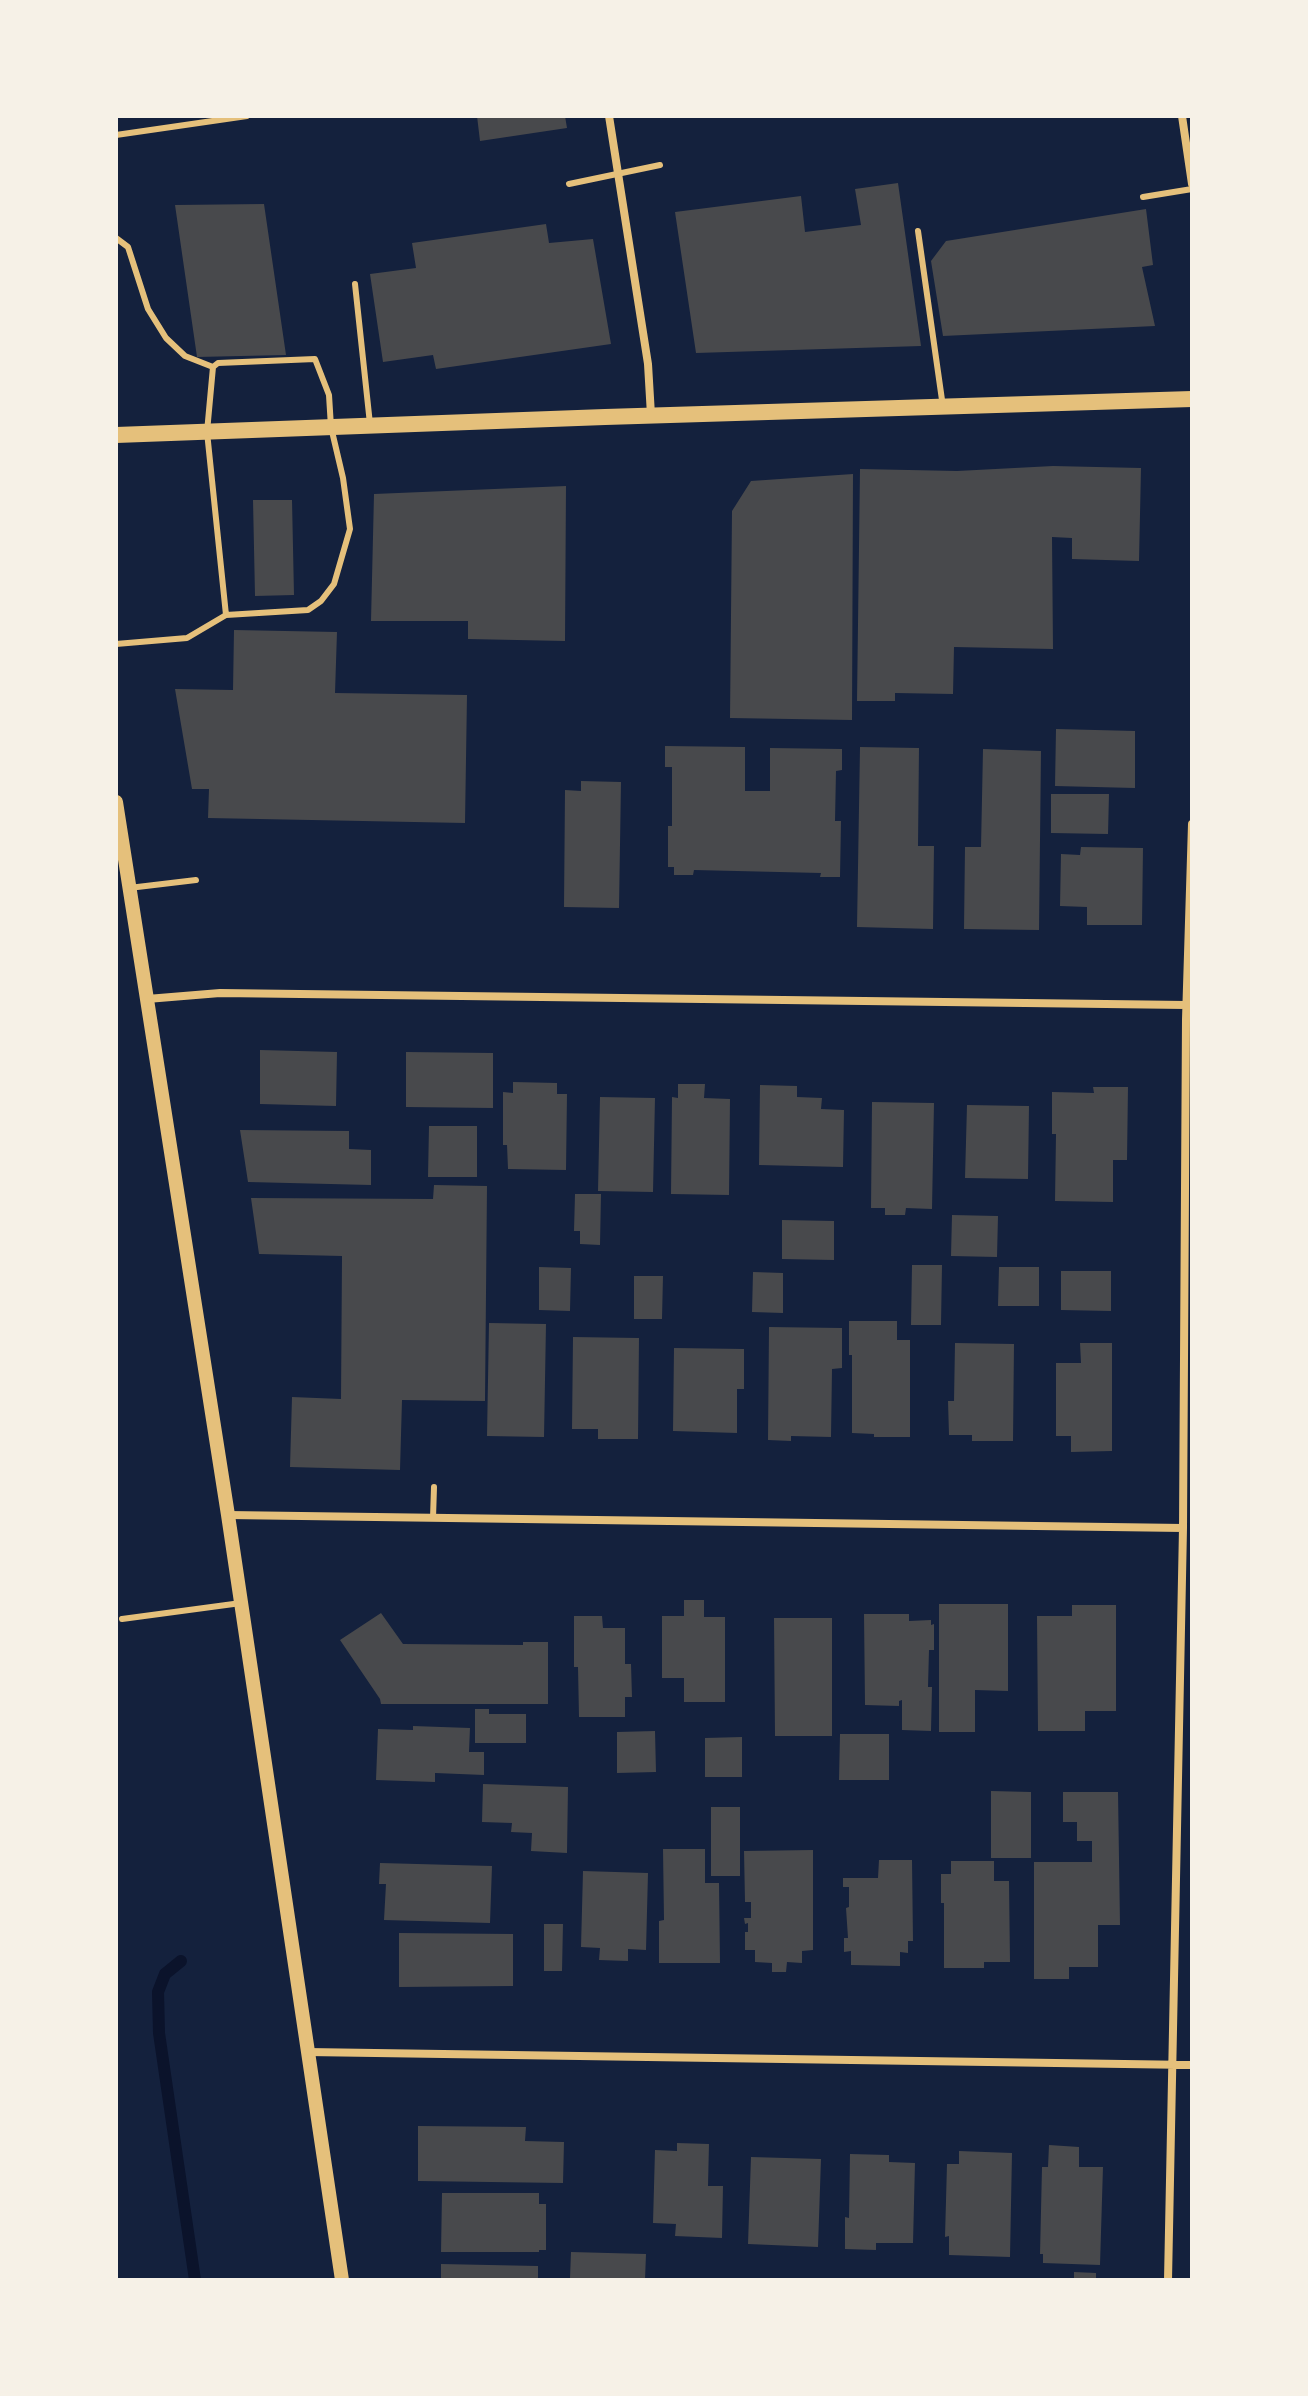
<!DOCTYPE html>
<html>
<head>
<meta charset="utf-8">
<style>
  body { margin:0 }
  #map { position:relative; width:1308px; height:2396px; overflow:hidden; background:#14213d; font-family:"PT Sans",sans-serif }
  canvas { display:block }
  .frame { position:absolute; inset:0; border:118px solid #f6f1e7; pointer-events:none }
</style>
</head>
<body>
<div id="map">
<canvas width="1308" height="2396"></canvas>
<div class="frame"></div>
</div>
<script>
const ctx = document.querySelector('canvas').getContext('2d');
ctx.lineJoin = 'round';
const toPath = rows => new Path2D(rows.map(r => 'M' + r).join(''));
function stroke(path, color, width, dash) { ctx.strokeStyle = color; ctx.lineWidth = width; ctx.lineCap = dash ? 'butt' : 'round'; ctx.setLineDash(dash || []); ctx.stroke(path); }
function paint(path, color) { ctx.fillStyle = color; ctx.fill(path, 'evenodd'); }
const stream = toPath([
  [181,1961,165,1974,158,1992,159,2033,195,2280]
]);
const building = toPath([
  [477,116,565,116,567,128,480,141],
  [898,183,921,346,696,353,675,212,801,196,805,232,861,225,855,189],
  [264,204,286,355,197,357,175,205],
  [1146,209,1153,265,1142,267,1155,326,943,336,931,261,946,241],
  [546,224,549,243,593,239,611,344,436,369,433,355,383,362,370,274,416,268,412,243],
  [1053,466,1141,468,1139,561,1072,559,1072,538,1052,537,1053,649,954,647,953,694,895,693,895,701,857,701,860,469,957,471],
  [853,474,852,720,730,718,732,511,751,481],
  [566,486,565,641,468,639,468,621,371,621,374,494],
  [253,500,292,500,294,595,255,596],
  [234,630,337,632,335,693,467,695,465,823,208,818,209,789,192,789,175,689,233,690],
  [1056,729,1135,731,1135,788,1055,786],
  [665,746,745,747,745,791,770,791,770,748,842,749,842,770,836,771,835,821,841,821,840,877,820,877,821,873,694,870,693,875,674,875,674,867,668,867,668,826,672,826,672,767,665,767],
  [860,747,919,748,918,846,934,846,933,929,857,927],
  [983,749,1041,751,1039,930,964,929,965,847,981,847],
  [581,781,621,782,619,908,564,907,565,790,581,791],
  [1051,794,1109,794,1108,834,1051,833],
  [1081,847,1143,848,1142,925,1087,925,1087,907,1060,906,1061,854,1080,855],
  [260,1050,337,1052,336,1106,260,1104],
  [406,1052,493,1053,493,1108,406,1107],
  [513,1082,557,1083,557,1094,567,1094,566,1170,508,1169,507,1145,503,1145,503,1092,513,1093],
  [678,1084,705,1084,704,1098,730,1099,729,1195,671,1194,672,1097,678,1098],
  [760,1085,797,1086,797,1097,822,1098,821,1109,844,1110,843,1167,759,1165],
  [1093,1087,1128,1087,1127,1160,1113,1160,1113,1202,1055,1201,1056,1134,1052,1134,1052,1092,1094,1093],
  [600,1097,655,1098,653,1192,598,1191],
  [872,1102,934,1103,932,1209,906,1208,905,1215,885,1215,885,1208,871,1208],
  [967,1105,1029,1106,1028,1179,965,1178],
  [429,1126,477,1126,477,1177,428,1177],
  [240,1130,349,1131,349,1149,371,1150,371,1185,248,1182],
  [434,1185,487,1186,485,1401,402,1400,400,1470,290,1467,292,1397,341,1399,342,1256,259,1254,251,1198,433,1199],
  [575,1194,601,1194,600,1245,580,1244,580,1231,574,1231],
  [952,1215,998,1216,997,1257,951,1256],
  [782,1220,834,1221,834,1260,782,1259],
  [912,1265,942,1265,941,1325,911,1325],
  [539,1267,571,1268,570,1311,539,1310],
  [999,1267,1039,1267,1039,1306,998,1306],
  [1061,1271,1111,1271,1111,1311,1061,1310],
  [753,1272,783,1273,783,1313,752,1312],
  [634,1276,663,1276,662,1319,634,1319],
  [849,1321,897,1321,897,1340,910,1340,910,1437,874,1437,874,1434,852,1433,852,1355,849,1355],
  [489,1323,546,1324,544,1437,487,1436],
  [769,1327,842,1328,842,1368,832,1369,831,1437,791,1436,791,1441,768,1440],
  [573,1337,639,1338,638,1439,598,1439,598,1429,572,1429],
  [955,1343,1014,1344,1013,1441,972,1441,972,1435,949,1435,948,1401,954,1401],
  [1080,1343,1112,1343,1112,1451,1071,1452,1071,1436,1056,1436,1056,1363,1081,1363],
  [674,1348,744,1349,744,1389,737,1389,737,1433,673,1431],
  [684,1600,704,1600,704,1617,725,1617,725,1702,684,1702,684,1678,662,1678,662,1616,684,1616],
  [939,1604,1008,1604,1008,1691,975,1690,975,1732,939,1732],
  [1072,1605,1116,1605,1116,1711,1085,1711,1085,1731,1038,1731,1037,1616,1072,1616],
  [381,1613,403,1644,523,1645,523,1642,548,1642,548,1704,381,1704,380,1699,340,1640],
  [864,1614,909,1614,909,1621,931,1620,931,1625,934,1624,934,1650,929,1650,928,1687,932,1687,931,1731,902,1730,902,1700,899,1701,899,1706,865,1705],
  [574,1616,602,1616,603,1628,625,1628,625,1664,631,1664,632,1697,625,1697,625,1717,579,1717,578,1667,574,1667],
  [774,1618,832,1618,832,1736,775,1736],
  [475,1709,489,1709,489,1714,526,1714,526,1743,475,1743],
  [413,1726,470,1728,469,1752,484,1752,484,1775,435,1773,435,1782,376,1780,378,1729,413,1730],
  [655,1731,656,1772,617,1773,617,1732],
  [840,1734,889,1734,889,1780,839,1780],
  [742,1737,742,1777,705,1777,705,1738],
  [483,1784,568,1787,567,1853,531,1851,532,1833,511,1832,512,1823,482,1822],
  [991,1791,1031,1792,1031,1858,991,1858],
  [1063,1792,1118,1792,1120,1925,1098,1925,1098,1967,1069,1967,1069,1979,1034,1979,1034,1862,1092,1862,1092,1841,1077,1841,1077,1822,1063,1822],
  [711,1807,740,1807,740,1876,711,1876],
  [663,1849,705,1849,705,1883,719,1883,720,1963,659,1963,659,1921,664,1920],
  [813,1850,813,1950,802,1951,802,1963,787,1962,786,1972,772,1972,772,1963,755,1962,755,1950,745,1950,745,1932,748,1932,748,1923,745,1924,744,1918,751,1918,751,1902,745,1902,744,1851],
  [879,1860,912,1860,913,1941,908,1941,908,1953,900,1952,900,1966,851,1965,851,1951,844,1952,844,1938,848,1938,846,1908,849,1907,849,1887,843,1887,843,1878,878,1878],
  [951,1861,994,1861,994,1881,1009,1881,1010,1962,984,1962,984,1968,944,1968,944,1903,941,1903,941,1874,951,1874],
  [380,1863,492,1866,490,1923,384,1920,386,1884,379,1884],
  [583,1871,648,1873,646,1950,628,1949,628,1961,599,1960,600,1948,581,1947],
  [544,1924,563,1924,562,1971,544,1971],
  [399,1933,513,1934,513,1986,399,1987],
  [418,2126,526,2127,525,2141,564,2142,563,2183,418,2181],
  [677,2143,709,2144,708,2186,723,2186,722,2238,675,2236,676,2224,653,2223,655,2150,677,2151],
  [1049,2145,1079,2147,1079,2167,1103,2167,1100,2265,1043,2263,1043,2254,1040,2254,1042,2167,1048,2167],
  [959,2151,1012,2153,1010,2257,949,2255,949,2236,945,2237,947,2164,959,2164],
  [850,2154,889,2155,889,2162,915,2163,913,2243,876,2243,876,2250,845,2249,845,2217,849,2218],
  [751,2157,821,2159,818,2247,748,2244],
  [442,2193,539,2193,539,2204,546,2204,546,2250,539,2250,539,2252,441,2252],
  [571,2252,646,2254,645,2280,570,2278],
  [441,2264,538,2266,538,2280,441,2280],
  [1074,2272,1096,2273,1096,2280,1074,2280]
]);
const service = toPath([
  [116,135,247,116],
  [569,184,660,165],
  [1143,197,1192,189],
  [918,231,943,407],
  [116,238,128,247,148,309,166,338,185,356,213,367],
  [355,284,370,424],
  [116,644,187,638,226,615,308,610,321,601,334,584,350,529,343,478,331,427,329,395,315,359,218,363,213,367,207,432,226,615],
  [129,888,196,880],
  [433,1518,434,1487],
  [122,1619,241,1603]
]);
const minor = toPath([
  [609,116,648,364,651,415],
  [1182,116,1192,184],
  [147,999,220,993,1186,1005],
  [228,1515,1183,1528],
  [307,2052,1192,2065],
  [1168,2280,1183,1528,1186,1019,1192,824]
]);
const tertiary = toPath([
  [116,802,228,1515,342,2280]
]);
const secondary = toPath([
  [116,435,605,417,1192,399]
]);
stroke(stream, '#0b132b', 12);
paint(building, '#48494c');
stroke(service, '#e5c07b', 6);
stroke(minor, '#e5c07b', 8);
stroke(tertiary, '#e5c07b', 14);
stroke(secondary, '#e5c07b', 16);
</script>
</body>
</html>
